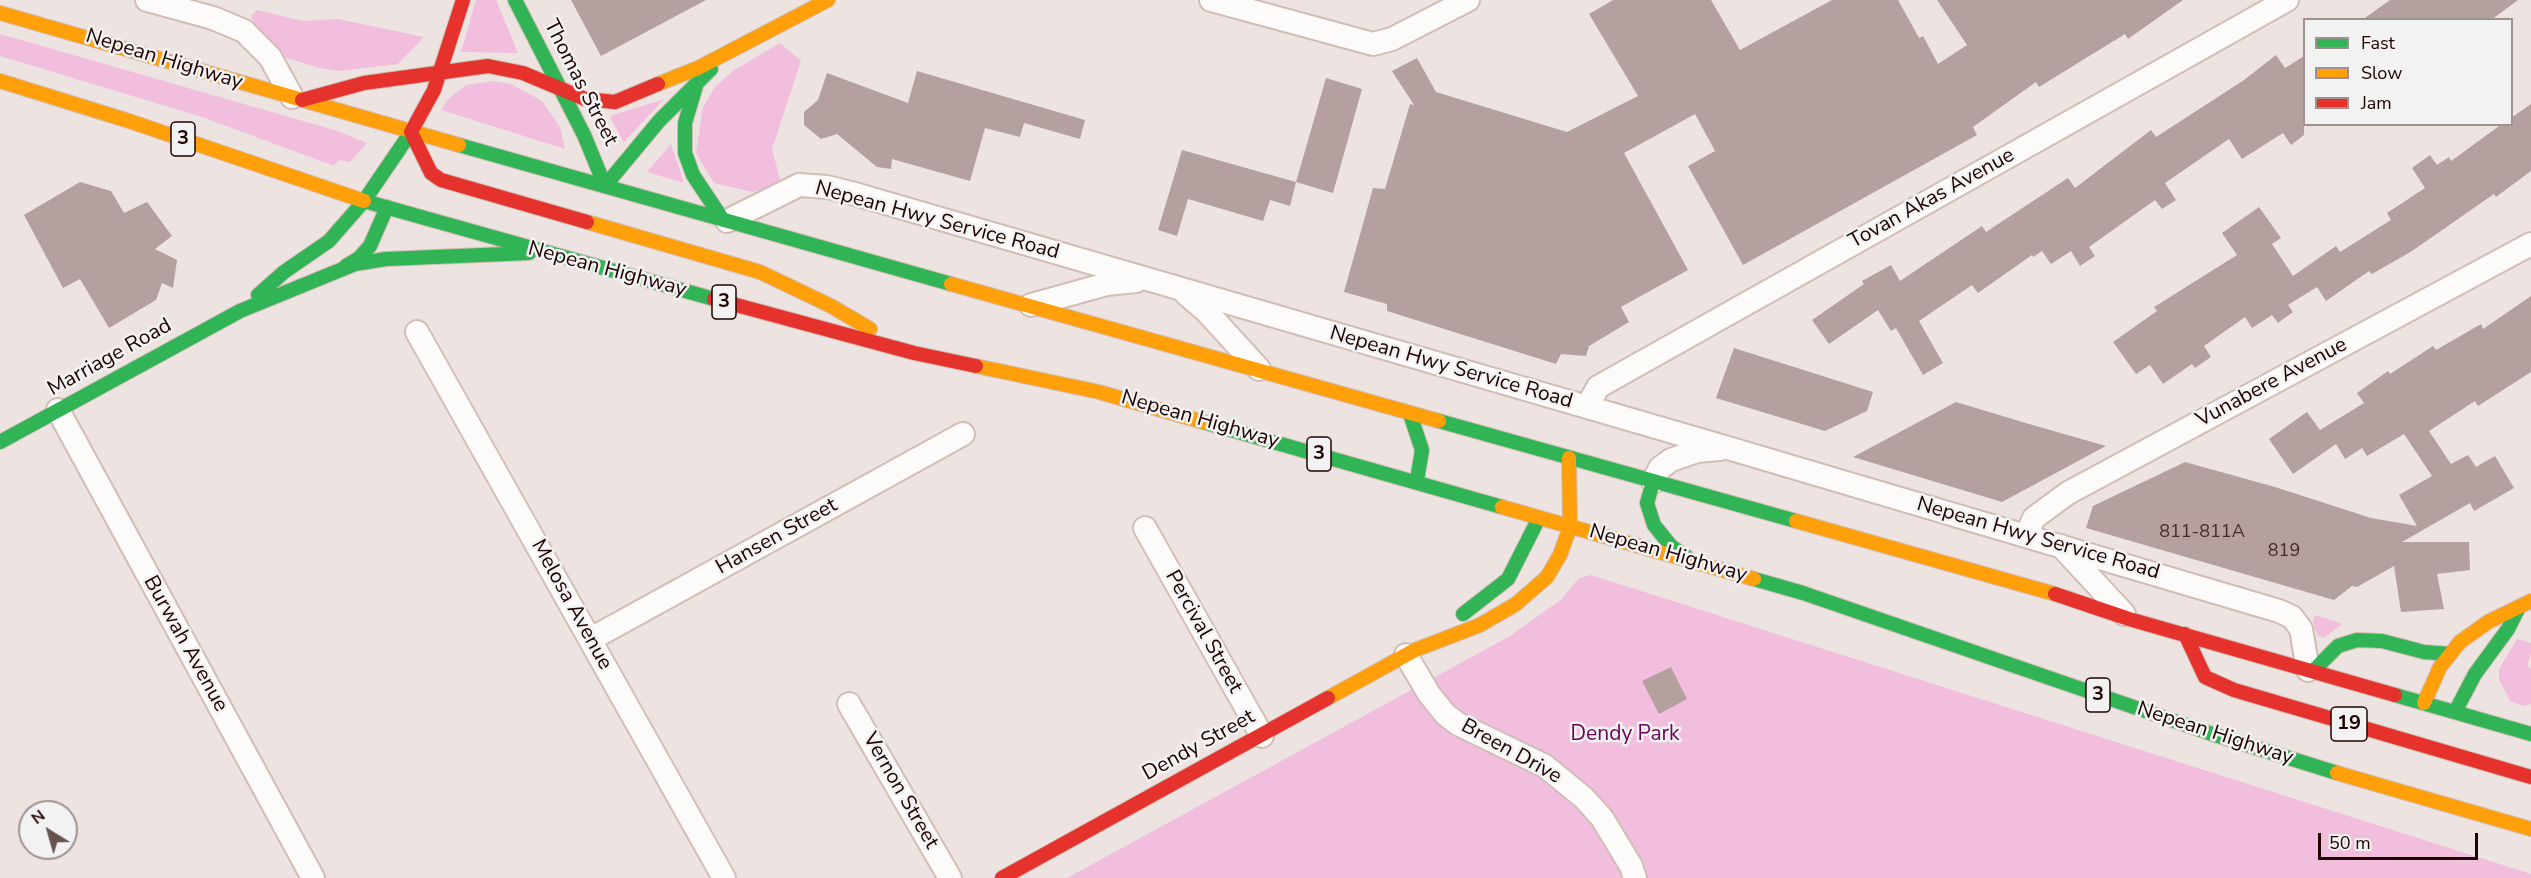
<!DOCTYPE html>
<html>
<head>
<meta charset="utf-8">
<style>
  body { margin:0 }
  #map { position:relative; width:2531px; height:878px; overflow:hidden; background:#ede4e1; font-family:"Nunito Sans",sans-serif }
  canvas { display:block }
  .legend { position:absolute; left:2303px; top:18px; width:210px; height:108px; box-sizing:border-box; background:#f2f2f2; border:2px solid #9e9291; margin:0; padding:8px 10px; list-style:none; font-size:18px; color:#1f0300 }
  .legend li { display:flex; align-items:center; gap:12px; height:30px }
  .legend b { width:30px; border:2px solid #9e9291 }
  .north { position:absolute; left:18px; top:800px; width:60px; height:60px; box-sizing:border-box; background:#f2f2f2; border:2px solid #9e9291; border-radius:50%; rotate:323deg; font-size:16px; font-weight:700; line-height:24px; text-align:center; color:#1f0300 }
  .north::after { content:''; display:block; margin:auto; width:21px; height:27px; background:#67524f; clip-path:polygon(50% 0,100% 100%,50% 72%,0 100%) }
  .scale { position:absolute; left:2318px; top:833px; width:160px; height:27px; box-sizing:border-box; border:3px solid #1f0300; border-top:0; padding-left:8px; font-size:18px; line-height:21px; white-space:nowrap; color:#1f0300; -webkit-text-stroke:4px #f2f2f2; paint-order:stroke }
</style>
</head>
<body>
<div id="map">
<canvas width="2531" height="878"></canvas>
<ul class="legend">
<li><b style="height:8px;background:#30b455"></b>Fast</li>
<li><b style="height:8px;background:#ff9f0a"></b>Slow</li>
<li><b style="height:8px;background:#e5322d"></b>Jam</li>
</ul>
<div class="north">N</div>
<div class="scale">50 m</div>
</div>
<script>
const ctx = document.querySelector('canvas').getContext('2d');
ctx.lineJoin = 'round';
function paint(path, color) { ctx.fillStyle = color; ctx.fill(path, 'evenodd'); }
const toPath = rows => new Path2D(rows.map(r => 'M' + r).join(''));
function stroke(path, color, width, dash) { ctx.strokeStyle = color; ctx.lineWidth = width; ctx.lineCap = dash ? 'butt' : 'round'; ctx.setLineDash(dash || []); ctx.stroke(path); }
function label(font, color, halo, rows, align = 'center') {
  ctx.font = font + ' "Nunito Sans",sans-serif'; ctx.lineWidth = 5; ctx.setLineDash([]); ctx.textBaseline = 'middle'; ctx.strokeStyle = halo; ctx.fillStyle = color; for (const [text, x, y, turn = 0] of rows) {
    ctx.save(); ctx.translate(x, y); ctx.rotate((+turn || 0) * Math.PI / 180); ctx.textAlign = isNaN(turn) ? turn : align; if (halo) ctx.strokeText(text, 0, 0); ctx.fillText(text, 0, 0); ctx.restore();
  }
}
const green = toPath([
  [476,0,496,0,518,53,461,52],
  [257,10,303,21,338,19,424,37,398,64,339,71,319,68,284,57,256,27,251,16],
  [0,34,338,131,367,143,350,162,339,160,334,166,202,117,0,56],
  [780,43,801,61,772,149,780,179,774,187,752,192,714,183,696,153,703,107,715,87,733,71],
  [493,81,511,84,542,101,560,127,565,149,441,110,448,99,466,85],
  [664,99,624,142,622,140,610,116],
  [671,144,684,183,647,172],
  [1591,575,2531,874,2531,878,1067,878,1510,636,1562,599,1579,578],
  [2316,615,2342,624,2324,638,2318,636,2315,630,2313,619],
  [2517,639,2531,643,2531,654,2527,665,2531,669,2531,704,2523,706,2510,701,2499,679,2499,669]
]);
const building = toPath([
  [571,0,706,0,601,56],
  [1613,0,1711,0,1740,50,1832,0,1898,0,1919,38,1923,36,1938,64,1967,45,1937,0,2183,0,2128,39,2125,34,2039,87,2036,82,1973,127,1977,135,1743,265,1688,166,1715,151,1695,114,1624,153,1688,270,1621,307,1629,322,1589,346,1586,356,1561,354,1556,364,1387,311,1387,304,1344,292,1373,188,1385,189,1410,104,1414,105,1392,71,1417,58,1436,92,1567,132,1638,96,1589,14],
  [2390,0,2518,0,2491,20,2362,20],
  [2276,55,2285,68,2304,56,2304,135,2291,145,2283,133,2242,159,2229,139,2165,183,2176,200,2162,209,2155,200,2089,247,2095,256,2080,266,2071,251,2051,264,2042,251,2033,257,2032,255,1978,293,1972,285,1919,321,1943,363,1923,375,1896,328,1891,331,1878,310,1829,344,1812,320,1864,284,1862,281,1891,265,1900,281,1982,226,1986,232,2068,178,2075,188,2151,130,2156,137,2244,80],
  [917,71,1085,120,1080,139,1024,123,1020,137,985,128,970,181,892,159,891,169,877,167,837,134,821,139,804,125,804,112,818,100,827,73,908,103],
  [1326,78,1362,89,1333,193,1296,182],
  [2531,104,2531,171,2496,197,2494,194,2412,251,2372,274,2369,271,2326,301,2317,287,2288,305,2293,312,2278,323,2272,315,2252,328,2245,317,2204,346,2211,357,2195,368,2192,364,2163,384,2150,365,2136,374,2113,342,2157,311,2154,307,2237,255,2222,233,2259,207,2281,238,2272,244,2293,276,2336,246,2340,252,2391,220,2387,213,2425,188,2412,168,2430,155,2437,165,2449,157,2451,161,2502,124,2511,124,2511,118],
  [1182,150,1296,182,1290,206,1270,200,1263,221,1188,199,1177,236,1158,230],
  [80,182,111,191,124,213,147,202,172,236,155,249,177,260,173,288,162,283,156,300,109,328,80,279,63,288,24,215],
  [2531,296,2531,372,2478,406,2475,401,2429,431,2451,464,2468,455,2476,467,2495,456,2514,488,2474,511,2470,503,2402,542,2469,542,2470,570,2437,574,2444,609,2401,612,2394,566,2357,587,2352,586,2334,600,2086,528,2093,506,2185,462,2275,487,2371,518,2417,526,2399,495,2432,476,2404,434,2367,456,2362,448,2345,459,2336,444,2293,474,2269,439,2307,412,2320,430,2364,403,2357,393,2388,371,2390,374,2433,346,2436,350,2481,324,2483,329],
  [1734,348,1873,392,1867,411,1825,431,1716,398],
  [1956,402,2029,424,2106,446,2002,502,1853,457],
  [1671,667,1687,699,1659,714,1642,681]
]);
const street = toPath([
  [147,0,213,18,244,31,270,57,292,97],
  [1211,0,1373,44,1392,39,1468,0],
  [727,221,799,185,827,187,855,194,1728,448,2279,611,2292,617,2301,629,2308,670],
  [1186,294,1207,312,1259,369],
  [1031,305,1107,284,1136,281],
  [417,332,724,878],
  [1587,407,1598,387,2287,0],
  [58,410,313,878],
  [1653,482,1660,468,1671,460,1697,451,1720,449],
  [1145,528,1262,736],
  [2026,536,2034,518,2068,493,2531,244],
  [2061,546,2124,614],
  [591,639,963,434],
  [1406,655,1429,694,1445,714,1458,724,1545,766,1584,798,1602,818,1631,866,1635,878],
  [849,704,950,878]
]);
const fast = toPath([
  [515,0,584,135,605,186],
  [696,86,685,123,685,153,693,175,723,220],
  [459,145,951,284],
  [605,186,659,121,711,69],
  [364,201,714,299],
  [364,201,411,132],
  [346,266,359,258,370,246,387,207],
  [258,295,284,272,329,241,364,201],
  [1410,414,1422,450,1417,480],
  [1439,421,1796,521],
  [1203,422,1502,507],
  [0,442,240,311,355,264,386,259,529,253],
  [1653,482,1647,503,1654,525,1671,546,1687,557],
  [1754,579,1803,593,2209,733,2337,773],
  [1463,614,1508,579,1539,518],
  [2313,671,2338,646,2357,640,2382,641,2424,652,2450,654],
  [2395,695,2531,734],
  [2455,712,2475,674,2508,629,2519,607]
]);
const slow = toPath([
  [0,13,459,145],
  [0,81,129,121,364,201],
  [658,84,698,68,828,0],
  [587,222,760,272,831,306,870,329],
  [951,284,1439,421],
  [976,366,1099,392,1203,422],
  [1569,458,1570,527],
  [1502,507,1754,579],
  [1796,521,2055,594],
  [1328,698,1415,650,1480,625,1516,604,1547,577,1560,555,1570,527],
  [2424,703,2440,667,2460,642,2488,622,2531,601],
  [2337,773,2531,829]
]);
const jam = toPath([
  [302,100,364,83,488,66,523,73,585,99,615,102,658,84],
  [411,132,434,90,463,0],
  [411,132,431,173,441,180,587,222],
  [714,299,914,353,976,366],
  [2055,594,2129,619,2395,695],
  [2185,634,2205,677,2234,690,2531,777],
  [1002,878,1328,698]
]);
const numberNames = [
  ["811-811A",2202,533],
  ["819",2284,552]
];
const shields = [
  [183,139,24],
  [724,302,24],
  [1319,454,24],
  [2098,695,24],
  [2349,724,36]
];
const shieldNames = [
  ["3",183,139],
  ["3",724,302],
  ["3",1319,454],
  ["3",2098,695],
  ["19",2349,724]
];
const streetNames = [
  ["Nepean Highway",164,60,17],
  ["Thomas Street",580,83,63],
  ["Tovan Akas Avenue",1932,199,-29],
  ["Nepean Hwy Service Road",937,221,15],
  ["Nepean Highway",607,270,15],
  ["Marriage Road",110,358,-29],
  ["Nepean Hwy Service Road",1451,368,16],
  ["Vunabere Avenue",2272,383,-28],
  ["Nepean Highway",1200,420,16],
  ["Hansen Street",777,537,-29],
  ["Nepean Hwy Service Road",2038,539,16],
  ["Nepean Highway",1668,554,16],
  ["Melosa Avenue",571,605,61],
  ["Percival Street",1203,632,61],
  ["Burwah Avenue",185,644,61],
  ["Nepean Highway",2215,734,18],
  ["Dendy Street",1199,746,-29],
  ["Breen Drive",1511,752,29],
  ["Vernon Street",900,791,60]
];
const parkNames = [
  ["Dendy Park",1625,735]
];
paint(green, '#f2bede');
paint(building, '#b3a09f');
stroke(street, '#d1bdb6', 26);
stroke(fast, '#d1bdb6', 16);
stroke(slow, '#d1bdb6', 16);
stroke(jam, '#d1bdb6', 16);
stroke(street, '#fcfbfa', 22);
stroke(fast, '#30b455', 14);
stroke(slow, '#ff9f0a', 14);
stroke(jam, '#e5322d', 14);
label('18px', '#442a28', null, numberNames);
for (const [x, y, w] of shields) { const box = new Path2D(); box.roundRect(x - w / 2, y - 17, w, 34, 4.5); ctx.fillStyle = '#f2f2f2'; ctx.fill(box); stroke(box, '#1f0300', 1.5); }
label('bold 20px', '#1f0300', null, shieldNames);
label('21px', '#1f0300', '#f2f2f2', streetNames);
label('21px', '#6a0255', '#f2f2f2', parkNames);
</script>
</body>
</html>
